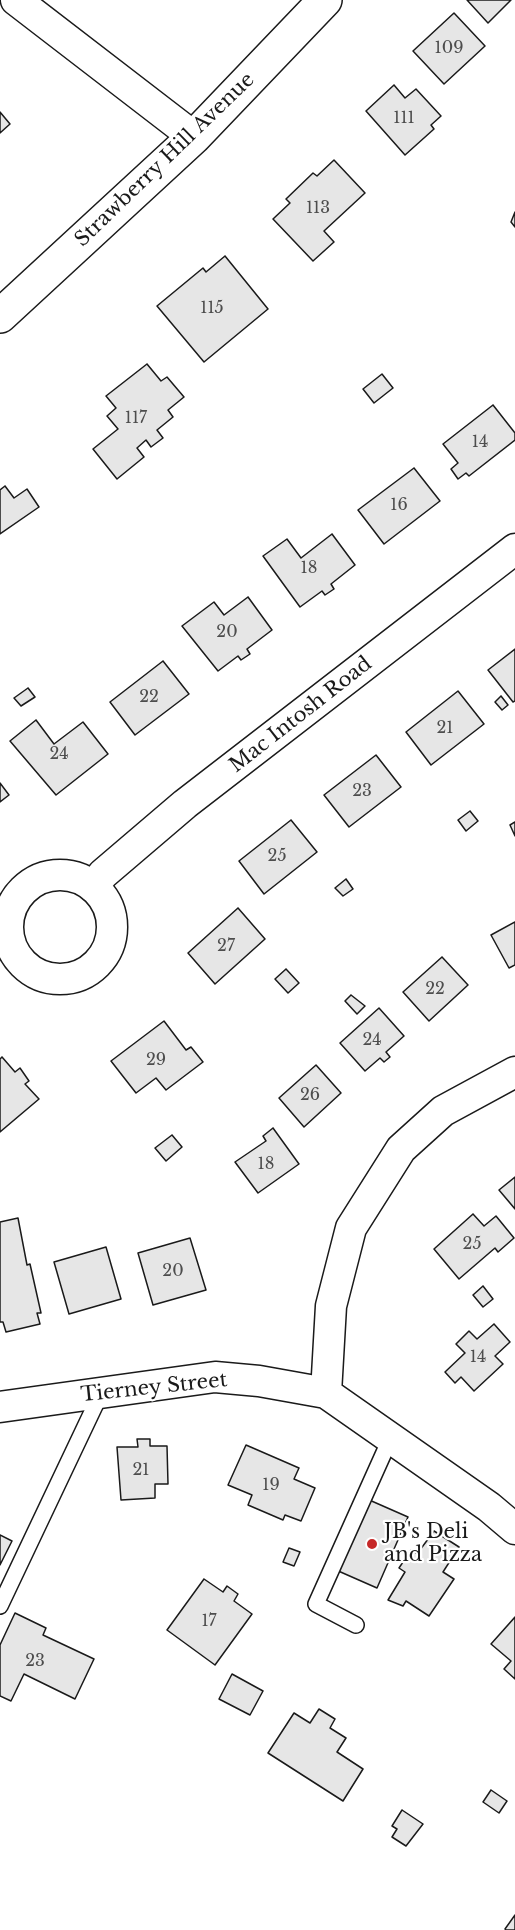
<!DOCTYPE html>
<html>
<head>
<meta charset="utf-8">
<style>
  body { margin:0 }
  canvas { display:block; background:#fff }
</style>
</head>
<body>
<canvas width="515" height="1930"></canvas>
<script>
const ctx = document.querySelector('canvas').getContext('2d');
ctx.lineJoin = 'round';
function paint(path, color) { ctx.fillStyle = color; ctx.fill(path, 'evenodd'); }
const toPath = rows => new Path2D(rows.map(r => 'M' + r).join(''));
function stroke(path, color, width, dash) { ctx.strokeStyle = color; ctx.lineWidth = width; ctx.lineCap = dash ? 'butt' : 'round'; ctx.setLineDash(dash || []); ctx.stroke(path); }
function label(font, color, halo, rows, align = 'center') {
  ctx.font = font + ' "Libre Baskerville",serif'; ctx.lineWidth = 4.5; ctx.setLineDash([]); ctx.textBaseline = 'middle'; ctx.strokeStyle = halo; ctx.fillStyle = color; for (const [text, x, y, turn = 0] of rows) {
    ctx.save(); ctx.translate(x, y); ctx.rotate((+turn || 0) * Math.PI / 180); ctx.textAlign = isNaN(turn) ? turn : align; if (halo) ctx.strokeText(text, 0, 0); ctx.fillText(text, 0, 0); ctx.restore();
  }
}
const building = toPath([
  [467,0,511,0,488,23,467,0],
  [454,13,485,46,444,84,413,51,454,13],
  [394,85,405,98,416,89,441,116,431,125,434,129,405,155,366,111,394,85],
  [0,112,10,124,0,133,0,112],
  [334,160,365,193,324,231,334,242,313,261,273,219,290,203,286,199,313,173,317,176,334,160],
  [515,212,515,227,511,222,515,212],
  [225,256,268,309,204,362,157,306,203,268,206,272,225,256],
  [147,364,161,381,167,377,184,397,168,410,173,417,157,430,163,438,151,447,146,440,137,448,144,457,117,479,93,449,118,429,107,416,116,408,106,396,147,364],
  [382,374,393,388,374,403,363,389,382,374],
  [493,405,515,433,515,440,469,476,466,473,458,479,451,469,458,463,443,444,493,405],
  [414,468,440,501,384,544,358,510,414,468],
  [5,486,14,498,27,489,39,507,0,534,0,490,5,486],
  [332,534,355,565,331,584,334,589,325,595,322,591,300,607,263,556,287,539,301,558,332,534],
  [248,597,272,630,247,649,250,654,241,660,238,656,218,671,182,626,214,602,224,615,248,597],
  [515,649,515,701,513,702,488,670,515,649],
  [163,661,189,694,135,735,110,702,163,661],
  [28,688,35,697,21,706,14,698,28,688],
  [458,691,484,724,431,765,406,732,458,691],
  [501,696,508,705,502,710,495,702,501,696],
  [36,720,54,744,83,722,108,754,56,795,10,741,36,720],
  [376,755,401,787,349,827,324,795,376,755],
  [0,783,9,795,0,802,0,783],
  [470,811,478,821,466,831,458,820,470,811],
  [291,820,317,852,264,894,239,861,291,820],
  [515,822,515,836,510,825,515,822],
  [346,879,353,889,343,896,335,888,346,879],
  [238,908,265,939,215,984,188,953,238,908],
  [515,922,515,965,509,968,491,935,515,922],
  [442,957,468,985,429,1021,403,992,442,957],
  [286,969,299,983,288,993,275,979,286,969],
  [351,995,365,1006,357,1014,345,1001,351,995],
  [379,1008,404,1036,386,1052,390,1057,384,1062,380,1058,365,1071,340,1043,379,1008],
  [164,1021,186,1050,191,1047,203,1062,166,1090,156,1078,136,1093,111,1061,164,1021],
  [2,1057,15,1072,20,1068,29,1081,25,1084,39,1099,0,1132,0,1059,2,1057],
  [316,1065,341,1093,304,1127,279,1098,316,1065],
  [273,1128,299,1164,258,1193,235,1162,266,1141,263,1136,273,1128],
  [172,1135,182,1147,166,1161,155,1148,172,1135],
  [515,1177,515,1209,499,1190,515,1177],
  [473,1214,484,1226,496,1216,514,1238,498,1252,495,1248,459,1279,434,1249,473,1214],
  [18,1218,27,1265,30,1264,41,1313,37,1313,40,1324,6,1332,3,1322,0,1322,0,1222,18,1218],
  [190,1238,206,1290,153,1305,138,1253,190,1238],
  [106,1247,121,1299,69,1314,54,1262,106,1247],
  [483,1286,493,1299,483,1307,473,1295,483,1286],
  [494,1324,510,1342,495,1356,503,1364,474,1391,461,1377,455,1383,445,1372,465,1353,456,1344,469,1331,477,1339,494,1324],
  [137,1439,150,1439,150,1446,167,1446,168,1484,155,1484,155,1498,121,1500,117,1447,138,1447,137,1439],
  [246,1445,299,1468,294,1479,315,1488,301,1521,285,1515,283,1520,248,1505,252,1495,228,1485,246,1445],
  [367,1499,408,1517,377,1588,336,1570,367,1499],
  [434,1531,459,1547,443,1572,454,1579,429,1616,406,1601,403,1606,388,1600,405,1572,399,1568,411,1550,417,1554,434,1531],
  [0,1535,12,1541,0,1565,0,1535],
  [289,1548,300,1552,294,1566,283,1562,289,1548],
  [204,1579,223,1592,227,1586,238,1594,234,1601,252,1614,215,1665,167,1630,204,1579],
  [15,1613,46,1628,43,1635,94,1659,75,1699,24,1674,11,1701,0,1696,0,1645,15,1613],
  [515,1617,515,1679,504,1669,511,1661,491,1644,515,1617],
  [232,1674,263,1691,250,1715,219,1699,232,1674],
  [319,1709,335,1719,330,1728,346,1738,337,1752,363,1769,343,1801,268,1753,294,1713,310,1723,319,1709],
  [491,1790,507,1801,499,1813,483,1802,491,1790],
  [402,1810,423,1824,406,1846,392,1837,397,1829,392,1826,402,1810],
  [515,1915,515,1930,506,1930,505,1929,515,1915]
]);
const lane = toPath([
  [0,1606,101,1393],
  [356,1625,316,1604,391,1437]
]);
const street = toPath([
  [16,0,194,137],
  '8 927a52 52 0 1 1 104 0a52 52 0 1 1-104 0Z',
  [93,887,103,874,185,804,515,549],
  [326,1393,331,1306,351,1228,401,1149,443,1111,515,1072],
  [0,1407,215,1377,259,1381,326,1393,489,1507,515,1529]
]);
const secondary = toPath([
  [0,316,194,137,325,0]
]);
const markers = [
  [372,1544,6,"#c62828"]
];
const numberNames = [
  ["109",449,48],
  ["111",404,118],
  ["113",318,208],
  ["115",212,308],
  ["117",136,418],
  ["14",480,442],
  ["16",399,505],
  ["18",309,568],
  ["20",227,632],
  ["22",149,697],
  ["21",445,728],
  ["24",59,754],
  ["23",362,791],
  ["25",277,856],
  ["27",226,946],
  ["22",435,989],
  ["24",372,1040],
  ["29",156,1060],
  ["26",310,1095],
  ["18",266,1164],
  ["25",472,1244],
  ["20",173,1271],
  ["14",478,1357],
  ["21",141,1470],
  ["19",271,1485],
  ["17",209,1621],
  ["23",35,1661]
];
const streetNames = [
  ["Strawberry Hill Avenue",165,160,-44],
  ["Mac Intosh Road",301,715,-38],
  ["Tierney Street",154,1388,-6]
];
const poiNames = [
  ["JB's Deli",384,1532],
  ["and Pizza",384,1555]
];
paint(building, '#e6e6e6');
stroke(building, '#1a1a1a', 1.5);
stroke(lane, '#1a1a1a', 18);
stroke(street, '#1a1a1a', 33);
stroke(secondary, '#1a1a1a', 36);
stroke(lane, '#fff', 15);
stroke(street, '#fff', 30);
stroke(secondary, '#fff', 33);
for (const [x, y, r, color] of markers) { const dot = new Path2D(); dot.arc(x, y, r, 0, 2 * Math.PI); ctx.fillStyle = color; ctx.fill(dot); stroke(dot, '#fff', 2); }
label('16px', '#4d4d4d', null, numberNames);
label('20px', '#1a1a1a', '#fff', streetNames);
label('20px', '#1a1a1a', '#fff', poiNames, 'left');
</script>
</body>
</html>
